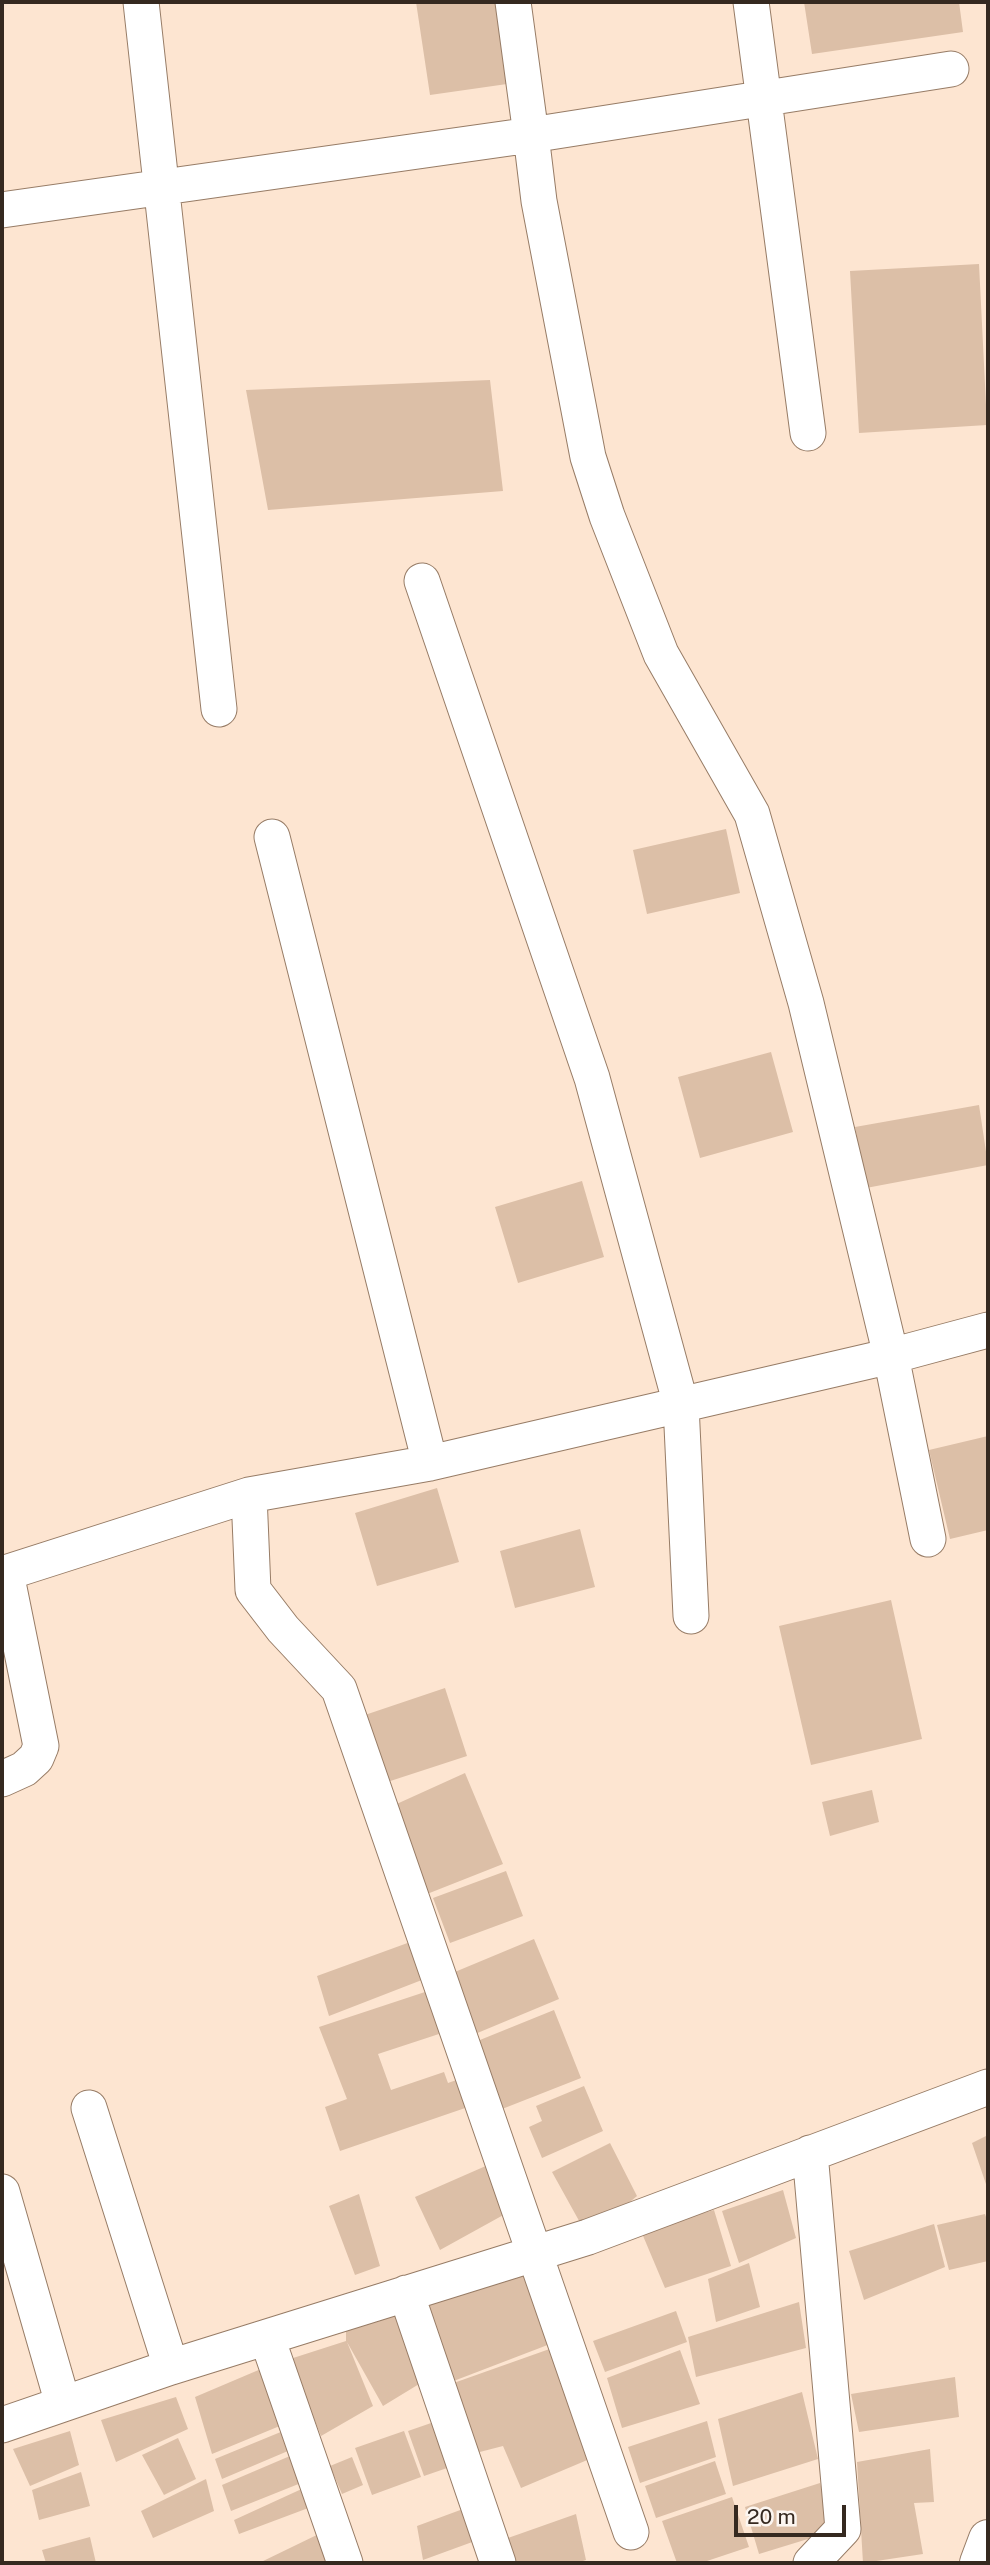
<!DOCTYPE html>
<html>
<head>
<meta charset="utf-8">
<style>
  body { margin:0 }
  #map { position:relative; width:990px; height:2565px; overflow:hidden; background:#fde5d1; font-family:"Public Sans",sans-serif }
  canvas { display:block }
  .frame { position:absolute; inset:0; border:4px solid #352920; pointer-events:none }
  .scale { position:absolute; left:734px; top:2505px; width:112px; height:32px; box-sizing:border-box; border:4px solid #352920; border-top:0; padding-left:9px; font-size:21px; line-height:24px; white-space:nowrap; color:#352920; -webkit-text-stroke:5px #fcf6f1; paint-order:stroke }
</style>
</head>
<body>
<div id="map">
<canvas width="990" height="2565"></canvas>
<div class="frame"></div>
<div class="scale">20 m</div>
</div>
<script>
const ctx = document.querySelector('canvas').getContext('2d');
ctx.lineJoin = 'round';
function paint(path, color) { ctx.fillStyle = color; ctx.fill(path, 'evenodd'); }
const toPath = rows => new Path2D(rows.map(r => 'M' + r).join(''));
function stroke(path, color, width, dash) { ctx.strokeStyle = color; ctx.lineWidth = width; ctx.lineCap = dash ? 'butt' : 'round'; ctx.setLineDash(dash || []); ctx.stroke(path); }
const building = toPath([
  [416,2,496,2,507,84,430,95],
  [804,2,959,2,963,32,812,54],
  [979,264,987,425,859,433,850,271],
  [490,380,503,491,268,510,246,390],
  [726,829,740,893,647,914,633,850],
  [771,1052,793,1132,700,1158,678,1077],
  [979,1105,988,1165,866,1188,855,1127],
  [582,1181,604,1257,518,1283,495,1207],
  [988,1436,988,1530,950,1539,929,1450],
  [437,1488,459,1562,377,1586,355,1513],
  [580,1529,595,1587,515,1608,500,1551],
  [891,1600,922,1739,811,1765,779,1626],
  [445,1688,467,1756,375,1786,353,1719],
  [465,1773,503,1864,427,1894,390,1807],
  [872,1790,879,1822,830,1836,822,1802],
  [506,1871,523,1916,450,1943,433,1898],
  [534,1939,559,1999,475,2034,450,1974],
  [413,1941,427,1978,329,2016,317,1976],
  [428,1991,442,2033,378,2054,391,2090,444,2072,448,2083,462,2078,471,2106,340,2151,325,2107,347,2099,319,2027],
  [554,2010,581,2078,497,2111,470,2044],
  [584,2086,603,2131,542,2158,529,2127,542,2121,536,2106],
  [988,2135,988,2190,972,2143],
  [610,2143,637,2196,588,2237,552,2172],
  [488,2165,507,2213,440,2250,415,2197],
  [783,2190,796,2238,739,2263,722,2211],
  [359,2194,380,2266,355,2275,329,2206],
  [714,2210,731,2266,665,2288,641,2231],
  [985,2214,988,2223,988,2261,949,2270,937,2225],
  [934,2224,945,2267,864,2300,849,2251],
  [529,2262,558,2341,451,2382,421,2302],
  [749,2263,760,2307,716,2322,708,2279],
  [799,2302,806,2348,696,2377,688,2337],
  [405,2311,429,2378,383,2406,347,2342,373,2406,321,2436,290,2359,346,2341,346,2330],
  [676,2311,687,2342,605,2372,593,2341],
  [558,2346,592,2458,521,2488,503,2446,472,2454,448,2385],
  [680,2350,700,2404,622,2428,607,2378],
  [268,2366,287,2423,212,2454,195,2397],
  [955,2377,959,2417,859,2432,851,2394],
  [802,2392,818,2459,733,2486,718,2419],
  [176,2397,188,2429,116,2462,101,2420],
  [707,2421,716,2457,640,2483,628,2447],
  [434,2422,450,2467,424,2476,408,2431],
  [288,2429,295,2448,222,2479,215,2459],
  [70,2431,79,2465,30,2486,13,2449],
  [404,2431,421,2477,372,2495,355,2448],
  [178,2438,196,2479,164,2495,142,2455],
  [930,2449,934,2502,914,2503,923,2554,863,2563,857,2462],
  [297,2453,306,2481,231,2511,222,2485],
  [352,2457,363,2485,342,2494,330,2466],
  [715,2461,726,2494,656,2518,645,2486],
  [81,2472,90,2506,39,2520,32,2490],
  [206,2479,214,2511,153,2538,141,2511],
  [820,2483,834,2531,759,2554,745,2507],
  [306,2487,311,2507,239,2534,234,2520],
  [732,2497,749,2547,701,2563,677,2563,662,2521],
  [463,2509,475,2541,423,2560,417,2526],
  [576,2514,586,2560,577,2563,517,2563,508,2538],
  [325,2531,335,2563,259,2563],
  [90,2537,96,2563,46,2563,42,2550]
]);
const minor = toPath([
  [141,2,219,709],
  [513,2,531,135,951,69],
  [751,2,808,433],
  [2,210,531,135,539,201,588,457,607,516,661,654,752,814,806,1003,891,1356,928,1539],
  [422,581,592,1078,681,1405,691,1616],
  [272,837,430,1463],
  [249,1495,253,1590,283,1629,339,1689,631,2532],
  [2,1574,249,1495,430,1463,891,1356,988,1330],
  [2,1779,24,1769,36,1758,41,1746,6,1573],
  [89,2108,171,2367],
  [810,2153,843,2529,811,2563],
  [2,2192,63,2404],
  [406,2293,498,2563],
  [267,2338,345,2563],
  [2,2425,171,2367,588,2237,988,2087]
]);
const tertiary = toPath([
  [979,2563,988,2539]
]);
paint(building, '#dcbfa7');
stroke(minor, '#977c66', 37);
stroke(tertiary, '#977c66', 40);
stroke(minor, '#fff', 35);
stroke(tertiary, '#fff', 38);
</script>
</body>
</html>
